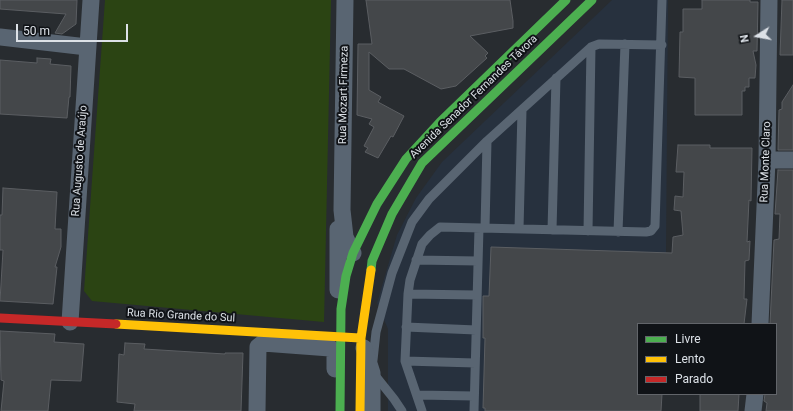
<!DOCTYPE html>
<html>
<head>
<meta charset="utf-8">
<style>
  body { margin:0 }
  #map { position:relative; width:793px; height:411px; overflow:hidden; background:#282c30; font-family:Roboto,sans-serif }
  canvas { display:block }
  .legend { position:absolute; left:637px; top:323px; width:140px; height:72px; box-sizing:border-box; background:#101317; border:1px solid #62656a; margin:0; padding:5px 7px; list-style:none; font-size:12px; color:#dce1e7 }
  .legend li { display:flex; align-items:center; gap:8px; height:20px }
  .legend b { width:20px; border:1px solid #62656a }
  .north { position:absolute; left:737px; top:16px; width:40px; height:40px; -webkit-text-stroke:3px #101317; paint-order:stroke; rotate:259deg; font-size:11px; font-weight:700; line-height:16px; text-align:center; color:#dce1e7 }
  .north::after { content:''; display:block; margin:auto; width:14px; height:18px; background:#dce1e7; clip-path:polygon(50% 0,100% 100%,50% 72%,0 100%) }
  .scale { position:absolute; left:16px; top:24px; width:112px; height:18px; box-sizing:border-box; border:2px solid #dce1e7; border-top:0; padding-left:5px; font-size:12px; line-height:14px; white-space:nowrap; color:#dce1e7; -webkit-text-stroke:3px #101317; paint-order:stroke }
</style>
</head>
<body>
<div id="map">
<canvas width="793" height="411"></canvas>
<ul class="legend">
<li><b style="height:5px;background:#4caf50"></b>Livre</li>
<li><b style="height:5px;background:#ffc107"></b>Lento</li>
<li><b style="height:5px;background:#c62828"></b>Parado</li>
</ul>
<div class="north">N</div>
<div class="scale">50 m</div>
</div>
<script>
const ctx = document.querySelector('canvas').getContext('2d');
ctx.lineJoin = 'round';
function paint(path, color) { ctx.fillStyle = color; ctx.fill(path, 'evenodd'); }
const toPath = rows => new Path2D(rows.map(r => 'M' + r).join(''));
function stroke(path, color, width, dash) { ctx.strokeStyle = color; ctx.lineWidth = width; ctx.lineCap = dash ? 'butt' : 'round'; ctx.setLineDash(dash || []); ctx.stroke(path); }
function label(font, color, halo, rows, align = 'center') {
  ctx.font = font + ' Roboto,sans-serif'; ctx.lineWidth = 4; ctx.setLineDash([]); ctx.textBaseline = 'middle'; ctx.strokeStyle = halo; ctx.fillStyle = color; for (const [text, x, y, turn = 0] of rows) {
    ctx.save(); ctx.translate(x, y); ctx.rotate((+turn || 0) * Math.PI / 180); ctx.textAlign = isNaN(turn) ? turn : align; if (halo) ctx.strokeText(text, 0, 0); ctx.fillText(text, 0, 0); ctx.restore();
  }
}
const built = toPath([
  [612,0,668,0,666,253,663,324,638,324,638,394,660,411,388,411,388,329,377,303,397,235,416,198,442,162]
]);
const green = toPath([
  [105,0,331,0,324,322,92,301,84,291]
]);
const building = toPath([
  [0,0,77,0,76,24,62,34,55,33,66,14,0,9,0,0],
  [366,0,510,0,513,21,513,28,470,36,488,53,485,56,487,58,456,86,441,89,404,69,389,69,369,52,369,90,381,97,378,102,404,116,393,137,391,136,378,158,365,152,368,148,364,146,374,127,369,124,372,119,357,115,358,44,372,44,366,0],
  [702,0,750,0,750,2,758,2,757,51,753,51,756,65,755,78,749,78,749,87,745,87,745,91,742,91,742,115,695,115,695,78,679,77,680,32,683,32,683,9,702,9,702,0],
  [782,0,793,0,793,55,780,55,782,0],
  [37,58,51,59,50,64,71,66,70,97,69,97,67,118,0,114,0,60,37,63,37,58],
  [793,85,793,150,778,150,779,110,782,109,782,102,793,85],
  [678,145,710,145,710,148,752,148,751,201,749,200,747,242,750,241,749,260,745,261,744,299,747,299,744,324,638,324,638,394,662,394,661,411,485,411,485,408,483,408,485,338,483,338,483,296,489,296,491,247,672,253,673,237,683,235,681,211,674,210,675,196,683,197,684,172,676,172,678,145],
  [778,170,793,170,793,411,766,411,767,403,764,401,765,394,776,394,776,324,770,324,774,240,779,239,780,214,775,214,778,170],
  [3,188,57,192,55,229,61,229,61,247,55,267,57,267,53,304,0,301,3,250,0,250,0,215,2,215,3,188],
  [0,331,55,334,54,342,84,344,81,381,51,380,48,411,1,411,4,381,1,380,0,331],
  [125,343,145,344,144,349,225,354,225,353,243,353,241,411,134,411,135,404,117,402,119,354,124,355,125,343],
  [700,394,739,394,738,411,700,411,700,394]
]);
const lane = toPath([
  [485,228,487,141],
  [519,229,522,110],
  [552,230,556,78],
  [588,231,591,47],
  [618,232,625,44],
  [416,260,478,261],
  [408,294,477,295],
  [406,327,476,330],
  [373,360,376,332,392,273,412,222,429,199,487,141,591,47,599,44,662,45],
  [405,361,475,363],
  [374,374,394,399,402,411],
  [418,395,474,396],
  [422,411,405,361,408,294,410,280,422,244,430,235,440,227,646,232,651,231,655,226,662,0],
  [474,411,479,228]
]);
const street = toPath([
  [345,0,342,210,345,237,353,253],
  [0,37,87,47],
  [767,160,793,160],
  [338,229,338,290],
  [70,322,91,0],
  [760,324,767,160,769,0],
  [364,348,372,373,372,411],
  [257,411,258,347,263,343,330,348,335,353,335,369],
  [753,411,755,394]
]);
const fast = toPath([
  [371,270,372,261,392,214,422,163,592,0],
  [340,411,341,309,346,276,353,253,377,204,406,159,440,122,566,0]
]);
const slow = toPath([
  [116,324,360,338],
  [360,411,361,338,371,270]
]);
const jam = toPath([
  [0,318,116,324]
]);
const streetNames = [
  ["Rua Mozart Firmeza",344,95,-89],
  ["Avenida Senador Fernandes Távora",474,97,-44],
  ["Rua Augusto de Araújo",80,161,-86],
  ["Rua Monte Claro",766,162,-88],
  ["Rua Rio Grande do Sul",181,316,3]
];
paint(built, '#27313e');
paint(green, '#2b4413');
paint(building, '#44474a');
stroke(building, '#5b5e62', 1);
stroke(lane, '#596572', 9);
stroke(street, '#596572', 17);
stroke(fast, '#4caf50', 9);
stroke(slow, '#ffc107', 9);
stroke(jam, '#c62828', 9);
label('11px', '#dce1e7', '#101317', streetNames);
</script>
</body>
</html>
